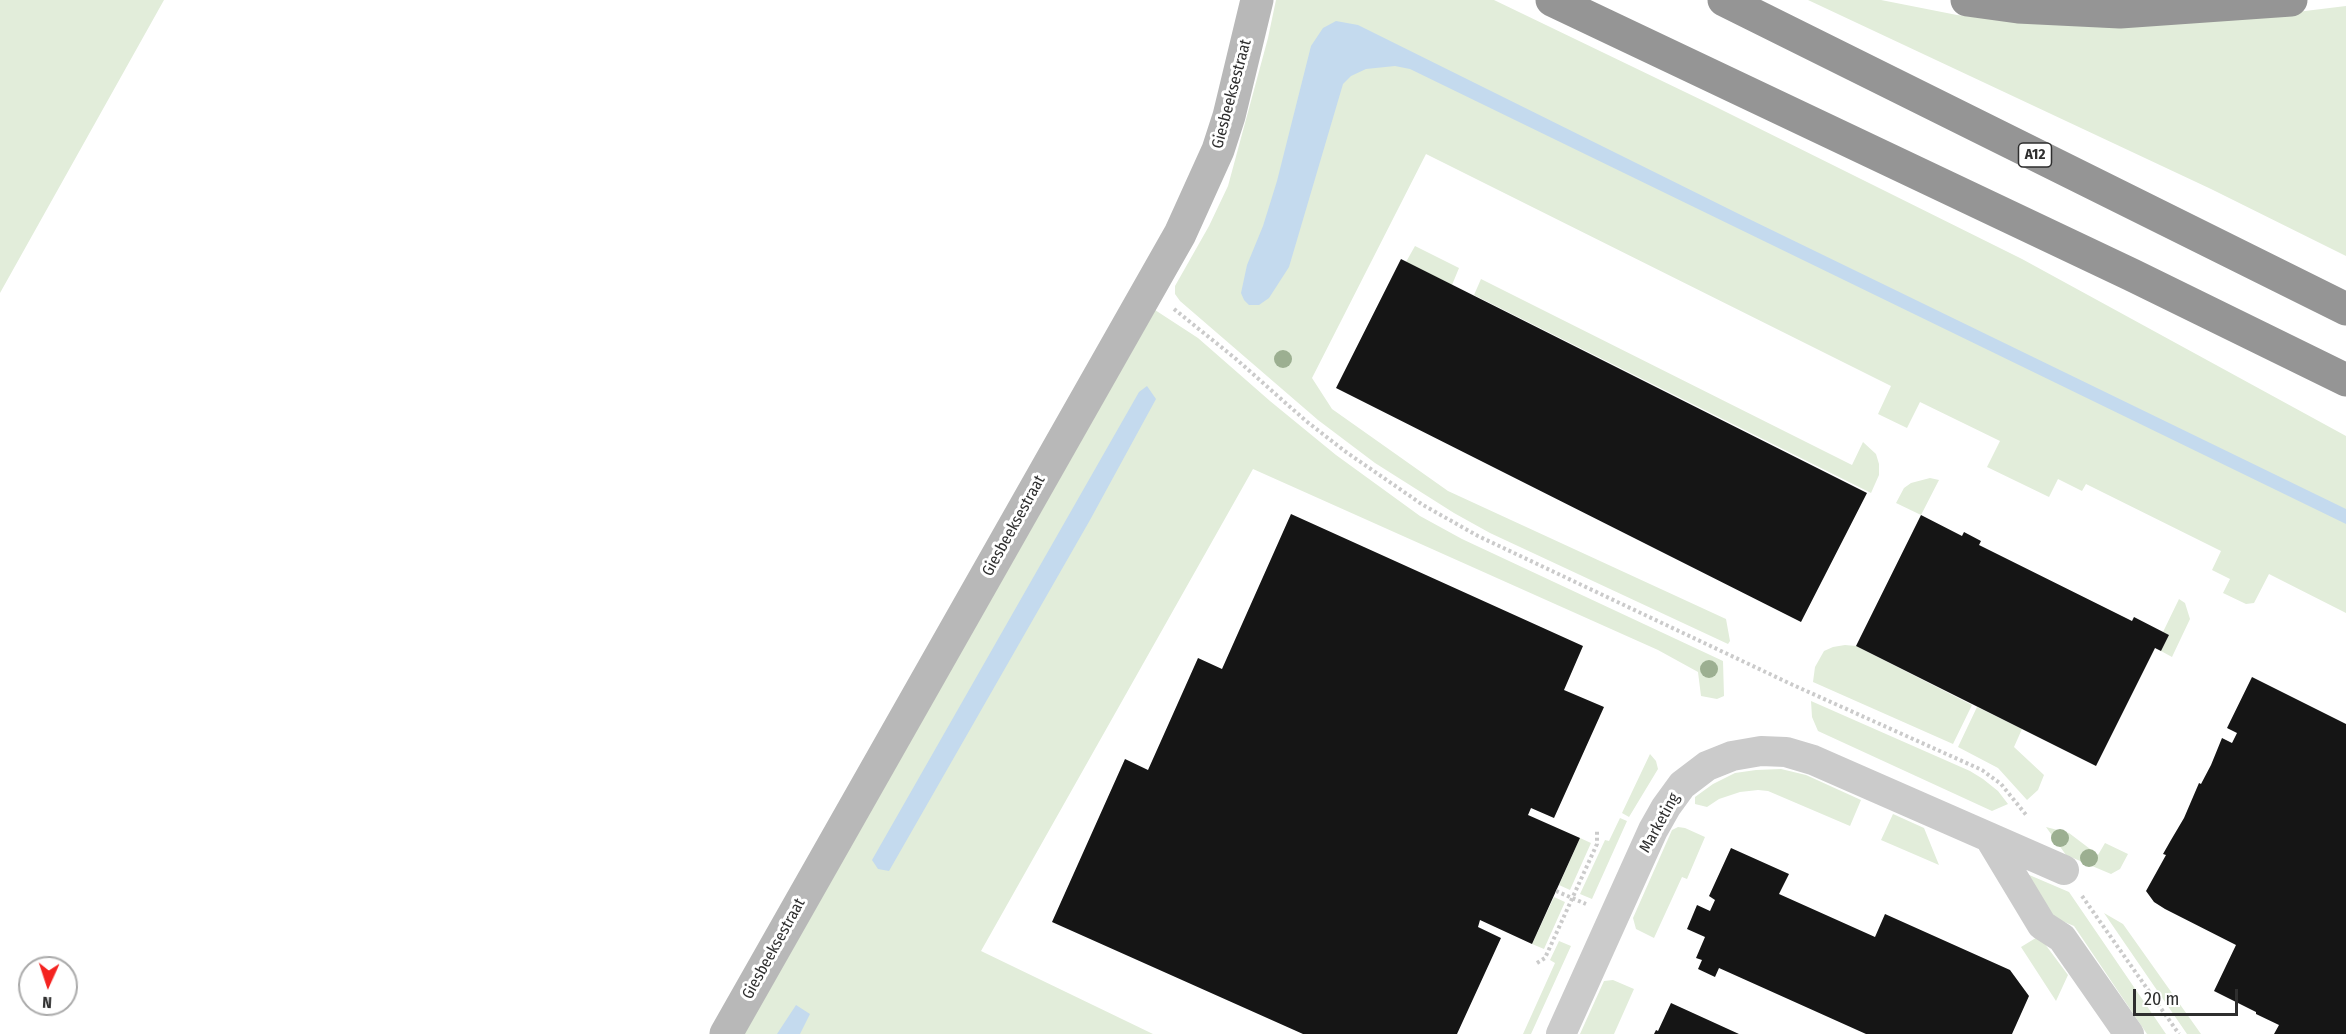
<!DOCTYPE html>
<html>
<head>
<meta charset="utf-8">
<style>
  body { margin:0 }
  #map { position:relative; width:2346px; height:1034px; overflow:hidden; background:#fff; font-family:"Fira Sans Condensed",sans-serif }
  canvas { display:block }
  .north { position:absolute; left:18px; top:956px; width:60px; height:60px; box-sizing:border-box; background:#fff; border:2px solid #ababab; border-radius:50%; rotate:183deg; font-size:16px; font-weight:700; line-height:24px; text-align:center; color:#2e2e2e }
  .north::after { content:''; display:block; margin:auto; width:21px; height:27px; background:#f42320; clip-path:polygon(50% 0,100% 100%,50% 72%,0 100%) }
  .scale { position:absolute; left:2133px; top:989px; width:105px; height:27px; box-sizing:border-box; border:3px solid #2e2e2e; border-top:0; padding-left:8px; font-size:18px; line-height:21px; white-space:nowrap; color:#2e2e2e; -webkit-text-stroke:4px #fff; paint-order:stroke }
</style>
</head>
<body>
<div id="map">
<canvas width="2346" height="1034"></canvas>
<div class="north">N</div>
<div class="scale">20 m</div>
</div>
<script>
const ctx = document.querySelector('canvas').getContext('2d');
ctx.lineJoin = 'round';
function paint(path, color) { ctx.fillStyle = color; ctx.fill(path, 'evenodd'); }
const toPath = rows => new Path2D(rows.map(r => 'M' + r).join(''));
function stroke(path, color, width, dash) { ctx.strokeStyle = color; ctx.lineWidth = width; ctx.lineCap = dash ? 'butt' : 'round'; ctx.setLineDash(dash || []); ctx.stroke(path); }
function label(font, color, halo, rows, align = 'center') {
  ctx.font = font + ' "Fira Sans Condensed",sans-serif'; ctx.lineWidth = 6; ctx.setLineDash([]); ctx.textBaseline = 'middle'; ctx.strokeStyle = halo; ctx.fillStyle = color; for (const [text, x, y, turn = 0] of rows) {
    ctx.save(); ctx.translate(x, y); ctx.rotate((+turn || 0) * Math.PI / 180); ctx.textAlign = isNaN(turn) ? turn : align; if (halo) ctx.strokeText(text, 0, 0); ctx.fillText(text, 0, 0); ctx.restore();
  }
}
const green = toPath([
  [0,0,164,0,0,293],
  [1276,0,1494,0,1712,105,2022,259,2346,436,2346,613,2269,574,2254,603,2246,604,2223,593,2230,579,2212,570,2221,551,2086,484,2082,491,2058,479,2049,497,1987,467,2000,441,1920,402,1907,428,1878,414,1891,386,1426,154,1312,378,1332,409,1448,491,1726,619,1730,641,1728,644,1490,533,1454,513,1375,463,1318,420,1180,301,1175,294,1175,286,1209,226,1228,186,1268,38],
  [1808,0,1881,0,1957,15,2026,23,2264,16,2346,6,2346,256,2211,189],
  [1415,246,1459,268,1452,285,1406,262],
  [1481,279,1852,465,1863,442,1876,454,1879,464,1879,475,1871,493,1474,295],
  [1155,310,1198,338,1270,401,1336,455,1420,516,1462,539,1723,661,1724,696,1717,699,1701,696,1698,672,1658,650,1253,469,981,951,1153,1034,744,1034],
  [1930,478,1939,480,1921,515,1896,503,1904,488,1911,483],
  [2179,599,2185,603,2190,619,2172,657,2161,651,2169,635,2163,632],
  [1845,645,1856,646,1972,705,1953,744,1813,682,1815,667,1824,651,1833,647],
  [1811,701,1970,771,1983,779,1998,791,2008,804,1992,811,1818,731,1812,717],
  [1977,707,2022,729,2014,747,2044,775,2038,790,2027,800,1998,768,1958,747],
  [1650,754,1656,761,1658,769,1629,817,1622,813],
  [1781,769,1806,775,1861,800,1850,826,1768,791,1758,790,1740,792,1719,799,1707,807,1695,804,1695,797,1713,784,1735,773,1756,770],
  [1893,814,1924,828,1939,865,1881,840],
  [1620,818,1627,821,1592,899,1580,894,1605,840,1609,841],
  [1678,827,1685,828,1705,837,1687,879,1682,877,1654,938,1636,929,1633,918,1672,830],
  [2046,827,2069,833,2098,855,2105,843,2128,854,2120,869,2111,874,2066,855],
  [1580,838,1591,843,1570,890,1559,885],
  [2020,871,2069,892,2166,1034,2147,1034,2074,926,2050,916],
  [1554,897,1565,902,1544,949,1532,944],
  [2104,913,2123,924,2201,1034,2187,1034],
  [2039,936,2068,975,2056,1001,2021,947],
  [1559,941,1571,946,1531,1034,1523,1034,1555,963,1550,960],
  [1613,980,1634,989,1614,1034,1580,1034,1604,981]
]);
const water = toPath([
  [1336,21,1358,25,1747,218,2346,509,2346,524,1410,69,1395,66,1366,69,1351,76,1343,84,1289,267,1269,298,1259,305,1249,305,1244,300,1241,293,1247,265,1263,226,1277,181,1311,46,1323,28],
  [1147,386,1156,399,1090,520,889,871,878,869,872,860,1139,392],
  [796,1005,810,1014,800,1034,777,1034]
]);
const building = toPath([
  [1401,259,1867,493,1801,622,1336,388],
  [1291,514,1583,646,1564,690,1604,707,1554,818,1531,808,1528,815,1580,838,1532,944,1480,920,1478,927,1501,938,1457,1034,1303,1034,1052,922,1125,759,1148,770,1198,658,1222,669],
  [1921,515,1962,536,1964,532,1981,541,1979,545,2132,621,2134,617,2169,635,2161,651,2155,648,2096,766,1856,646],
  [2252,677,2346,724,2346,1034,2274,1034,2279,1025,2256,1014,2256,1012,2214,991,2236,945,2165,909,2154,902,2146,891,2166,855,2163,854,2171,840,2184,818,2199,783,2201,784,2211,765,2222,738,2232,743,2237,733,2227,728],
  [1731,848,1789,874,1779,894,1875,937,1885,914,2010,970,2029,996,2012,1034,1866,1034,1719,968,1715,977,1698,969,1702,960,1696,958,1705,937,1687,929,1697,905,1710,911,1715,900,1709,896],
  [1671,1003,1739,1034,1654,1034,1656,1030,1658,1031]
]);
const path = toPath([
  [1174,309,1236,359,1306,421,1346,452,1423,505,1478,536,1793,685,1982,770,2001,784,2027,816],
  [1556,891,1586,904],
  [2082,896,2179,1034],
  [1537,963,1545,958,1597,844,1597,829]
]);
const street = toPath([
  [1989,837,2042,925,2062,938,2129,1034],
  [1561,1034,1653,830,1666,807,1682,785,1707,766,1732,756,1761,751,1786,752,1813,760,2064,870]
]);
const secondary = toPath([
  [726,1034,1180,234,1218,150,1229,116,1257,0]
]);
const highway = toPath([
  [1552,0,2132,275,2346,380],
  [1724,0,2346,309],
  [1967,0,2018,7,2120,12,2291,0]
]);
const trees = [
  [1283,359],
  [1709,669],
  [2060,838],
  [2089,858]
];
const shields = [
  [2035,155,33]
];
const shieldNames = [
  ["A12",2035,155]
];
const streetNames = [
  ["Giesbeeksestraat",1232,94,-75],
  ["Giesbeeksestraat",1014,526,-61],
  ["Marketing",1660,823,-61],
  ["Giesbeeksestraat",774,949,-61]
];
paint(green, '#e2edda');
paint(water, '#c4daee');
paint(building, '#151515');
stroke(path, '#cbcbcb', 4, [3, 3]);
stroke(street, '#cbcbcb', 30);
stroke(secondary, '#b8b8b8', 33);
stroke(highway, '#959595', 33);
ctx.fillStyle = '#9caf91';
for (const [x, y] of trees) { ctx.beginPath(); ctx.arc(x, y, 9, 0, 2 * Math.PI); ctx.fill(); }
for (const [x, y, w] of shields) { const box = new Path2D(); box.roundRect(x - w / 2, y - 12, w, 24, 4.5); ctx.fillStyle = '#fff'; ctx.fill(box); stroke(box, '#2e2e2e', 1.5); }
label('bold 15px', '#2e2e2e', null, shieldNames);
label('16px', '#2e2e2e', '#fff', streetNames);
</script>
</body>
</html>
